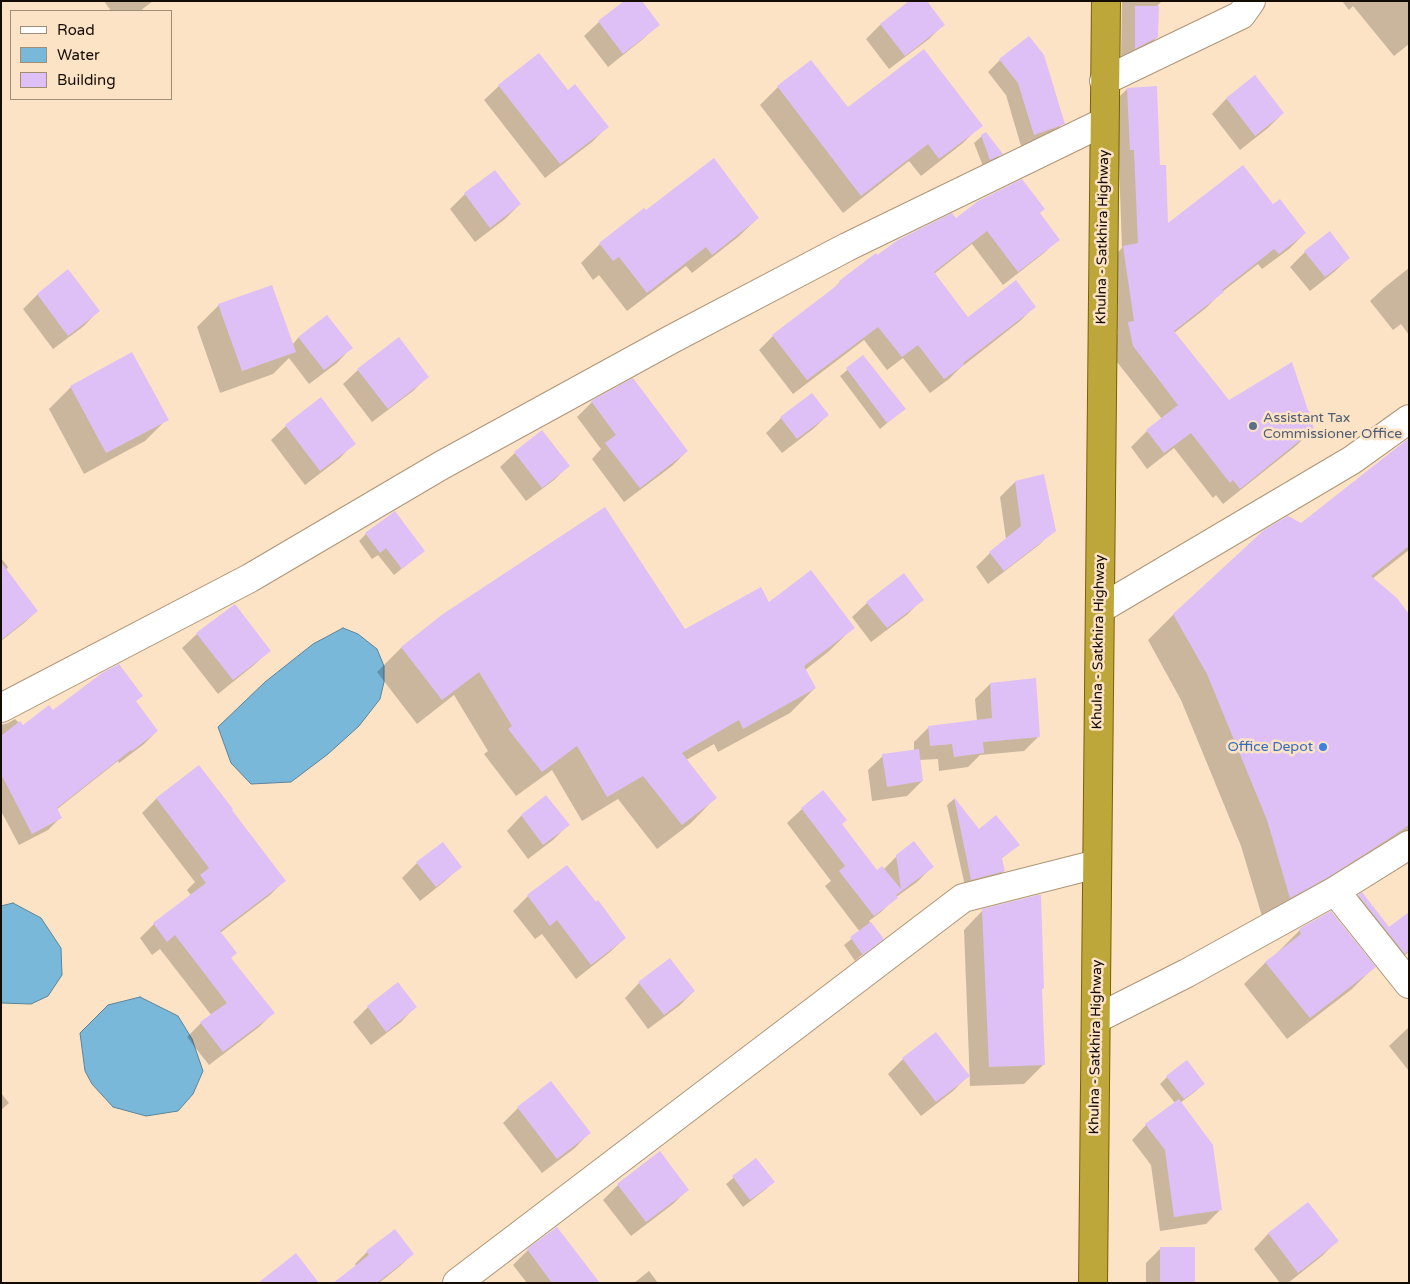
<!DOCTYPE html>
<html>
<head>
<meta charset="utf-8">
<style>
  body { margin:0 }
  #map { position:relative; width:1410px; height:1284px; overflow:hidden; background:#fde3c5; font-family:"Varela Round",sans-serif }
  canvas { display:block }
  .frame { position:absolute; inset:0; border:2px solid #140c03; pointer-events:none }
  .legend { position:absolute; left:10px; top:10px; width:162px; height:90px; box-sizing:border-box; background:#fde3c5; border:1px solid #a08d77; margin:0; padding:6px 9px; list-style:none; font-size:15px; color:#140c03 }
  .legend li { display:flex; align-items:center; gap:10px; height:25px }
  .legend b { width:25px; border:1px solid #a08d77 }
</style>
</head>
<body>
<div id="map">
<canvas width="1410" height="1284"></canvas>
<div class="frame"></div>
<ul class="legend">
<li><b style="height:6px;background:#fff"></b>Road</li>
<li><b style="height:14px;background:#7ab8da"></b>Water</li>
<li><b style="height:14px;background:#dec0f6"></b>Building</li>
</ul>
</div>
<script>
const ctx = document.querySelector('canvas').getContext('2d');
ctx.lineJoin = 'round';
function paint(path, color) { ctx.fillStyle = color; ctx.fill(path, 'evenodd'); }
const toPath = rows => new Path2D(rows.map(r => 'M' + r).join(''));
function stroke(path, color, width, dash) { ctx.strokeStyle = color; ctx.lineWidth = width; ctx.lineCap = dash ? 'butt' : 'round'; ctx.setLineDash(dash || []); ctx.stroke(path); }
function label(font, color, halo, rows, align = 'center') {
  ctx.font = font + ' "Varela Round",sans-serif'; ctx.lineWidth = 5; ctx.setLineDash([]); ctx.textBaseline = 'middle'; ctx.strokeStyle = halo; ctx.fillStyle = color; for (const [text, x, y, turn = 0] of rows) {
    ctx.save(); ctx.translate(x, y); ctx.rotate((+turn || 0) * Math.PI / 180); ctx.textAlign = isNaN(turn) ? turn : align; if (halo) ctx.strokeText(text, 0, 0); ctx.fillText(text, 0, 0); ctx.restore();
  }
}
const water = toPath([
  [343,628,358,634,377,649,384,666,384,682,380,699,359,726,328,754,291,782,251,784,231,763,218,727,265,682,313,644,343,628],
  [13,903,41,918,61,948,62,975,48,996,31,1004,1,1003,1,906,13,903],
  [140,997,178,1016,192,1039,203,1071,193,1094,178,1111,146,1116,113,1107,92,1084,85,1071,80,1033,108,1005,140,997]
]);
const shadow = toPath([
  [104,1,153,1,140,11,111,11],
  [911,1,944,24,929,39,889,69,866,39,880,25],
  [1122,1,1162,1,1157,6,1157,37,1142,52,1121,62],
  [1342,1,1409,1,1409,44,1394,56,1353,6,1349,10],
  [599,22,658,25,643,39,608,67,584,36],
  [1000,60,1063,123,1051,136,1021,146,1006,95,988,72],
  [1254,77,1283,113,1268,128,1240,150,1212,114,1226,99],
  [499,86,567,92,607,127,592,142,545,178,484,100],
  [778,87,847,109,981,125,963,143,921,176,909,161,843,213,760,105],
  [1127,89,1159,167,1167,226,1273,206,1305,233,1289,249,1262,269,1258,264,1222,292,1206,308,1174,333,1228,402,1311,422,1313,429,1297,445,1223,504,1216,495,1213,498,1174,448,1147,469,1131,447,1147,431,1162,419,1117,362,1112,339,1118,334,1107,263,1122,248,1119,165,1114,166,1111,105],
  [982,136,1001,154,994,161,983,166,974,143],
  [494,172,520,204,505,219,475,242,450,209,465,194],
  [1039,213,1058,239,1044,253,1003,285,972,244,934,274,968,318,1034,307,1020,321,959,369,949,379,930,393,903,358,887,370,864,340,793,394,759,350,773,336,830,292,840,282,877,257,956,219],
  [758,218,738,237,692,273,686,266,627,311,599,275,593,280,581,263,600,244],
  [1305,252,1349,258,1334,272,1310,291,1290,267],
  [1409,268,1409,335,1401,324,1393,330,1370,301,1385,287],
  [68,271,98,311,84,326,53,349,23,309,37,295],
  [219,305,292,345,299,337,351,348,337,363,309,384,289,358,273,374,220,393,197,327],
  [863,357,904,409,880,429,840,376],
  [358,370,428,376,413,391,372,422,343,384],
  [632,380,687,451,672,466,624,502,592,459,601,449,577,417,592,402],
  [71,387,167,419,145,441,84,474,49,409],
  [812,394,828,415,813,429,782,453,766,433,781,418],
  [286,426,354,443,340,458,305,485,271,440],
  [1409,441,1409,550,1372,579,1409,616,1409,831,1355,869,1264,923,1241,846,1181,700,1148,640,1174,614,1301,525],
  [515,453,568,466,554,480,526,501,500,467],
  [1043,475,1054,530,1039,545,988,584,976,567,990,553,1006,539,1000,497,1015,482],
  [394,513,423,551,394,575,378,555,372,559,359,541,366,534],
  [1,558,8,567,6,570,37,611,24,623,1,641],
  [922,599,908,614,871,642,852,617,867,603],
  [769,604,853,628,828,652,805,670,815,688,790,713,718,752,714,744,686,760,715,798,691,823,657,849,618,799,582,821,552,770,516,796,484,754,488,751,454,695,417,724,377,672,402,647,684,631],
  [197,634,269,651,254,665,218,694,182,648],
  [990,684,1039,736,1024,751,980,755,968,767,939,771,938,759,919,760,922,781,907,796,872,801,868,770,883,756,914,751,914,742,928,728,977,721,975,699],
  [141,696,135,702,157,731,144,744,119,763,118,761,56,810,60,818,48,830,19,845,1,811,1,725,8,723,15,719,23,727,52,711],
  [199,766,230,810,284,881,270,895,220,933,230,958,273,1013,259,1027,209,1065,187,1037,201,1023,212,1016,160,949,152,955,140,938,154,924,191,895,187,890,195,882,142,813,156,799],
  [546,797,568,825,553,840,528,859,507,831,521,816],
  [954,799,978,830,1018,845,1001,859,1004,871,997,878,965,886,947,805],
  [802,809,841,824,877,872,884,869,897,856,932,867,917,882,895,898,881,912,869,921,882,938,855,961,844,945,860,932,825,886,831,881,787,823],
  [417,863,460,867,445,881,420,901,402,878],
  [567,866,625,938,610,952,576,979,542,934,535,939,513,911,528,896],
  [1359,896,1389,929,1409,919,1409,952,1393,965,1347,908],
  [983,910,1043,988,1041,990,1043,1065,1024,1084,970,1086,964,930],
  [1300,930,1374,967,1352,989,1287,1039,1244,984,1266,962,1278,953,1278,952],
  [639,983,694,991,679,1006,648,1029,625,998],
  [397,984,415,1007,401,1022,371,1045,353,1022,368,1007],
  [1409,1027,1409,1071,1389,1046],
  [903,1059,968,1076,953,1091,921,1116,888,1074],
  [1167,1077,1203,1084,1196,1091,1180,1103,1221,1209,1206,1224,1160,1231,1151,1165,1132,1140,1146,1125,1175,1103,1160,1084],
  [551,1083,589,1133,575,1148,542,1173,503,1123,518,1108],
  [1,1093,9,1103,1,1110],
  [756,1159,773,1182,766,1189,743,1207,726,1184],
  [618,1185,688,1189,673,1204,631,1236,603,1200],
  [1308,1204,1337,1241,1322,1256,1288,1283,1280,1283,1254,1249,1268,1234],
  [556,1229,568,1283,527,1283,513,1265,528,1250],
  [1161,1248,1193,1283,1146,1283,1146,1263],
  [367,1252,413,1254,400,1266,379,1283,335,1283,356,1266,355,1264],
  [649,1271,658,1283,634,1283]
]);
const building = toPath([
  [624,1,642,1,660,25,623,54,598,21],
  [909,1,927,1,945,25,905,56,880,24],
  [1135,6,1159,6,1158,37,1135,49],
  [1029,36,1044,55,1065,124,1034,135,1018,83,999,59],
  [924,49,983,126,939,159,928,144,861,196,777,86,811,60,848,107],
  [539,53,568,90,575,84,609,127,560,164,498,85],
  [1255,75,1284,113,1255,136,1226,98],
  [1157,86,1160,165,1166,165,1168,223,1243,165,1273,204,1280,199,1306,233,1279,254,1274,249,1222,290,1224,292,1174,331,1229,400,1292,362,1308,410,1315,419,1312,422,1314,429,1240,489,1233,480,1230,483,1191,433,1164,453,1146,430,1178,405,1133,346,1128,322,1134,321,1123,246,1138,243,1134,150,1130,150,1127,88],
  [986,132,1003,154,990,160,981,135],
  [714,158,759,218,712,255,706,247,647,293,619,257,613,261,599,243,644,208,646,210],
  [495,170,521,204,490,228,464,193],
  [1022,179,1045,209,1040,213,1060,240,1018,272,987,231,934,272,968,317,1016,280,1036,307,963,363,964,365,944,379,918,345,902,357,878,327,807,380,772,335,840,283,839,281,876,253,877,255,898,240,952,213,956,218,978,201],
  [1330,231,1350,258,1325,277,1304,251],
  [68,269,100,311,68,336,37,294],
  [272,285,296,352,242,371,218,304],
  [327,315,353,348,324,370,298,337],
  [399,337,429,377,388,409,357,369],
  [132,352,169,420,106,453,70,386],
  [863,355,906,409,887,423,846,368],
  [633,378,688,451,640,488,605,443,616,435,591,401],
  [812,393,829,415,797,439,780,417],
  [321,397,356,444,320,471,285,425],
  [542,430,570,466,542,488,514,452],
  [1409,438,1409,546,1371,576,1397,598,1409,614,1409,825,1382,843,1327,878,1290,898,1267,820,1207,674,1173,614,1264,530,1288,516,1301,523],
  [1044,474,1056,531,1004,571,989,552,1021,526,1015,481],
  [605,507,685,629,761,587,769,602,811,570,855,628,804,666,816,688,743,729,739,720,682,753,717,798,682,825,643,776,607,797,577,746,542,772,508,729,512,726,479,672,442,700,401,647,443,614],
  [395,511,425,551,402,569,386,548,380,553,365,533],
  [1,562,38,611,1,640],
  [904,573,924,600,887,628,866,602],
  [235,604,271,651,233,680,196,633],
  [119,664,143,696,136,701,158,731,132,751,131,750,57,808,62,818,32,834,1,774,1,736,20,721,23,725,49,705,53,710,102,673],
  [1036,678,1040,737,983,742,984,753,954,757,952,744,930,746,928,726,992,718,990,683],
  [919,749,923,781,887,787,882,754],
  [199,765,233,809,232,810,286,881,220,931,237,953,231,958,275,1013,223,1052,200,1022,227,1003,175,935,167,942,153,923,206,883,200,875,209,868,156,798],
  [823,790,847,820,842,824,877,870,882,866,901,889,896,855,914,841,934,867,896,895,898,898,874,916,839,871,845,866,801,808],
  [546,795,570,825,543,845,521,815],
  [954,797,979,829,996,815,1020,845,1002,858,1005,871,971,880],
  [443,842,462,867,436,887,416,862],
  [567,865,596,902,598,900,626,938,591,965,557,920,550,926,527,895],
  [1362,892,1389,927,1409,912,1409,951,1405,954,1358,895],
  [1038,895,1041,895,1044,988,1042,989,1045,1065,989,1067,982,909],
  [1331,911,1376,967,1310,1018,1265,962,1301,934,1299,929],
  [871,922,884,939,863,955,850,937],
  [670,958,695,991,664,1015,638,982],
  [398,982,417,1007,386,1032,367,1006],
  [936,1032,970,1076,936,1102,902,1058],
  [1187,1060,1205,1084,1184,1099,1166,1076],
  [551,1081,591,1133,557,1159,517,1107],
  [1179,1099,1213,1145,1222,1210,1174,1217,1165,1150,1145,1124],
  [660,1151,689,1190,646,1222,617,1184],
  [756,1158,775,1182,750,1200,732,1176],
  [1308,1202,1339,1241,1298,1273,1268,1233],
  [557,1227,600,1283,552,1283,527,1249],
  [395,1229,414,1254,377,1283,333,1283,369,1255,366,1251],
  [1160,1247,1195,1247,1195,1283,1160,1283],
  [296,1253,319,1283,258,1283]
]);
const minor = toPath([
  [1104,81,1241,15,1251,1],
  [1100,609,1352,460,1409,419],
  [1335,891,1409,984],
  [1096,1019,1187,973,1335,891,1409,845],
  [457,1283,963,898,1097,864]
]);
const tertiary = toPath([
  [1,708,250,578,442,465,672,339,847,247,1104,122]
]);
const trunk = toPath([
  [1093,1283,1106,1]
]);
const markers = [
  [1253,426,5,"#5c6f8a"],
  [1323,747,5,"#3f7fe0"]
];
const streetNames = [
  ["Khulna - Satkhira Highway",1103,237,-89],
  ["Khulna - Satkhira Highway",1099,642,-89],
  ["Khulna - Satkhira Highway",1096,1047,-89]
];
const serviceNames = [
  ["Assistant Tax",1263,418],
  ["Commissioner Office",1263,434]
];
const shopNames = [
  ["Office Depot",1313,747]
];
paint(water, '#7ab8da');
stroke(water, '#5b849a', 1);
paint(shadow, '#0003');
paint(building, '#dec0f6');
stroke(minor, '#ad9578', 30);
stroke(tertiary, '#ad9578', 30);
stroke(trunk, '#786206', 30);
stroke(minor, '#fff', 28);
stroke(tertiary, '#fff', 28);
stroke(trunk, '#bea73a', 28);
for (const [x, y, r, color] of markers) { const dot = new Path2D(); dot.arc(x, y, r, 0, 2 * Math.PI); ctx.fillStyle = color; ctx.fill(dot); stroke(dot, '#fde3c5', 2); }
label('14px', '#140c03', '#fde3c5', streetNames);
label('14px', '#4e5e75', '#fde3c5', serviceNames, 'left');
label('14px', '#366cbe', '#fde3c5', shopNames, 'right');
</script>
</body>
</html>
